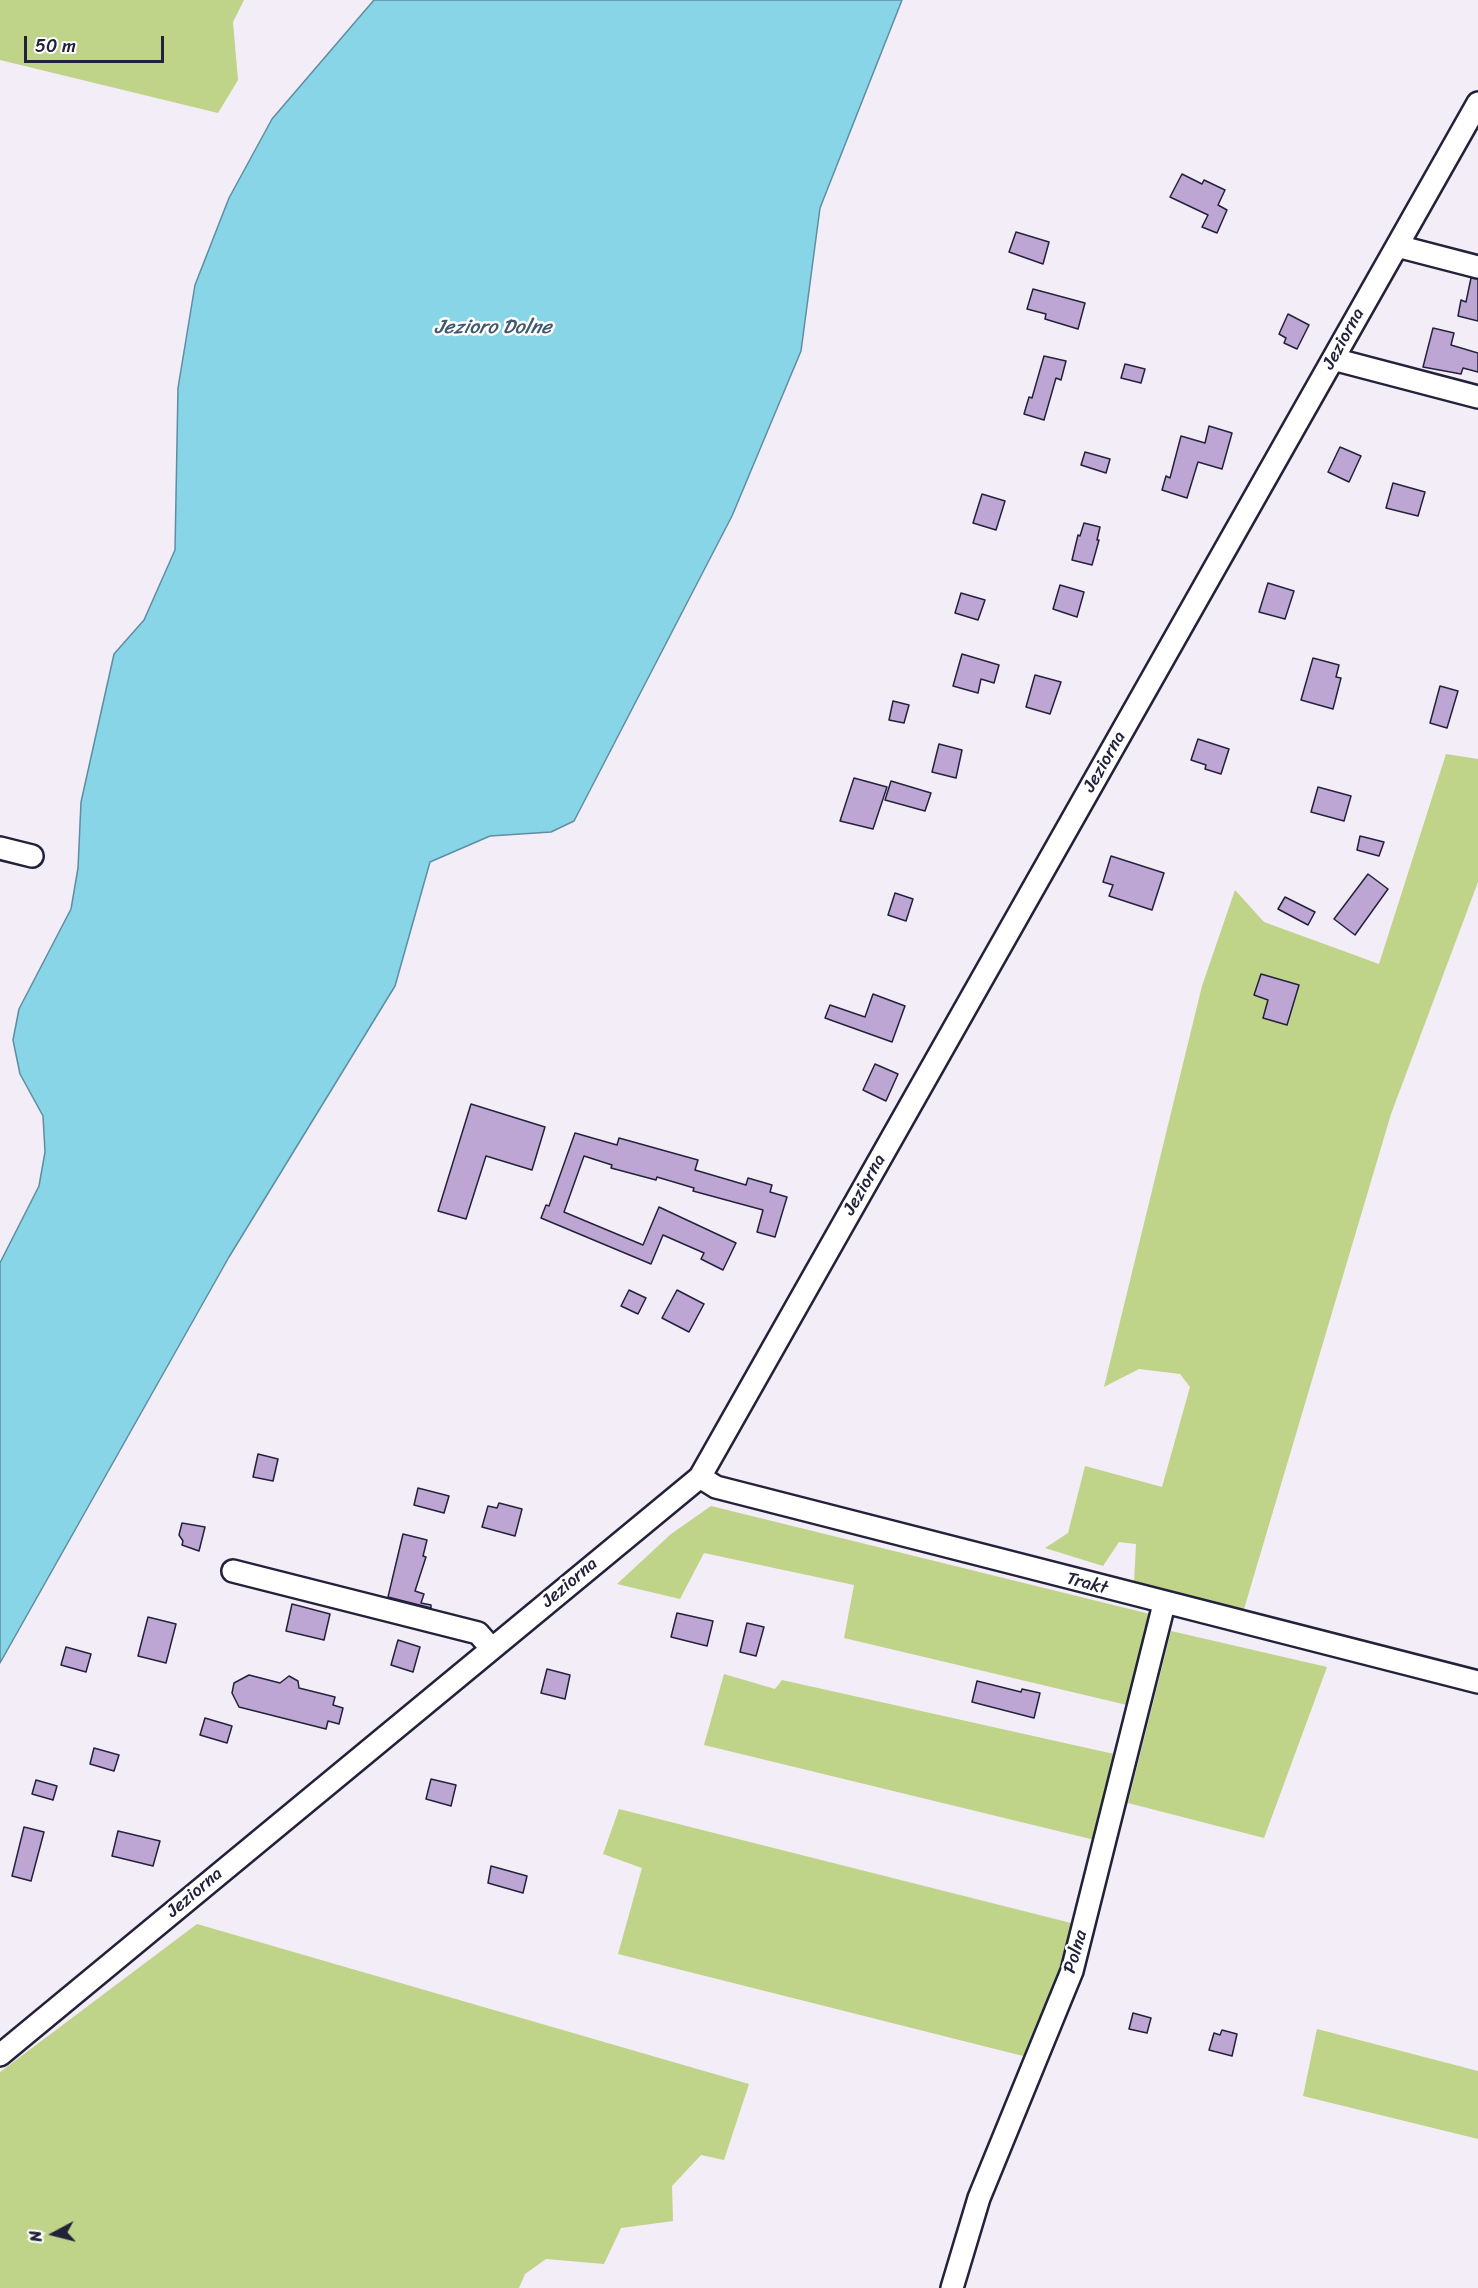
<!DOCTYPE html>
<html>
<head>
<meta charset="utf-8">
<style>
  body { margin:0 }
  #map { position:relative; width:1478px; height:2288px; overflow:hidden; background:#f2edf6; font-family:Sriracha,sans-serif }
  canvas { display:block }
  .north { position:absolute; left:24px; top:2204px; width:60px; height:60px; -webkit-text-stroke:4px #fff; paint-order:stroke; rotate:263deg; font-size:16px; font-weight:700; line-height:24px; text-align:center; color:#22223b }
  .north::after { content:''; display:block; margin:auto; width:21px; height:27px; background:#22223b; clip-path:polygon(50% 0,100% 100%,50% 72%,0 100%) }
  .scale { position:absolute; left:24px; top:36px; width:140px; height:27px; box-sizing:border-box; border:3px solid #22223b; border-top:0; padding-left:8px; font-size:18px; line-height:21px; white-space:nowrap; color:#22223b; -webkit-text-stroke:4px #fff; paint-order:stroke }
</style>
</head>
<body>
<div id="map">
<canvas width="1478" height="2288"></canvas>
<div class="north">N</div>
<div class="scale">50 m</div>
</div>
<script>
const ctx = document.querySelector('canvas').getContext('2d');
ctx.lineJoin = 'round';
function paint(path, color) { ctx.fillStyle = color; ctx.fill(path, 'evenodd'); }
const toPath = rows => new Path2D(rows.map(r => 'M' + r).join(''));
function stroke(path, color, width, dash) { ctx.strokeStyle = color; ctx.lineWidth = width; ctx.lineCap = dash ? 'butt' : 'round'; ctx.setLineDash(dash || []); ctx.stroke(path); }
function label(font, color, halo, rows, align = 'center') {
  ctx.font = font + ' Sriracha,sans-serif'; ctx.lineWidth = 5; ctx.setLineDash([]); ctx.textBaseline = 'middle'; ctx.strokeStyle = halo; ctx.fillStyle = color; for (const [text, x, y, turn = 0] of rows) {
    ctx.save(); ctx.translate(x, y); ctx.rotate((+turn || 0) * Math.PI / 180); ctx.textAlign = isNaN(turn) ? turn : align; if (halo) ctx.strokeText(text, 0, 0); ctx.fillText(text, 0, 0); ctx.restore();
  }
}
const green = toPath([
  [0,0,244,0,233,22,238,80,218,113,0,60],
  [1446,754,1478,759,1478,882,1391,1114,1244,1609,1134,1583,1136,1544,1119,1542,1103,1566,1045,1548,1068,1533,1085,1466,1162,1487,1190,1387,1180,1374,1139,1369,1104,1387,1202,986,1235,890,1264,922,1379,964],
  [711,1506,1150,1614,1127,1705,844,1638,854,1585,704,1553,680,1599,617,1584,671,1534],
  [1171,1631,1327,1667,1264,1838,1128,1803],
  [724,1674,775,1689,782,1680,1114,1754,1095,1840,704,1745],
  [619,1809,1075,1924,1027,2057,618,1954,642,1868,603,1854],
  [197,1924,749,2084,724,2160,701,2155,672,2186,673,2221,621,2228,604,2264,546,2259,525,2274,519,2288,0,2288,0,2072],
  [1317,2029,1478,2071,1478,2139,1303,2096]
]);
const water = toPath([
  [374,0,902,0,820,208,801,351,732,516,574,821,551,832,490,836,430,862,395,986,229,1257,0,1663,0,1263,39,1186,45,1152,43,1116,20,1074,13,1040,19,1009,71,909,78,868,81,802,114,654,144,620,175,550,178,388,195,285,229,198,272,119,374,0]
]);
const building = toPath([
  [1182,174,1202,184,1204,180,1225,190,1218,205,1227,210,1217,233,1202,227,1208,215,1170,197,1182,174],
  [1016,232,1049,242,1043,264,1009,252,1016,232],
  [1471,278,1478,279,1478,321,1458,316,1461,300,1466,302,1471,278],
  [1033,289,1085,303,1078,329,1045,319,1046,314,1027,309,1033,289],
  [1288,314,1309,325,1297,349,1284,343,1286,338,1279,334,1288,314],
  [1433,328,1454,333,1451,345,1478,353,1478,372,1463,368,1461,374,1423,367,1433,328],
  [1044,356,1066,361,1061,380,1056,378,1044,420,1024,414,1029,397,1032,398,1044,356],
  [1125,364,1145,369,1141,383,1121,378,1125,364],
  [1209,426,1232,433,1222,469,1198,462,1187,498,1162,490,1166,476,1170,478,1181,436,1205,443,1209,426],
  [1340,447,1361,456,1349,482,1328,472,1340,447],
  [1085,452,1110,459,1106,473,1081,465,1085,452],
  [1393,483,1425,492,1418,516,1386,508,1393,483],
  [982,494,1005,501,996,530,973,523,982,494],
  [1084,523,1100,527,1097,540,1099,540,1092,565,1072,560,1078,535,1080,536,1084,523],
  [1268,583,1294,591,1285,619,1259,612,1268,583],
  [1060,585,1084,592,1077,617,1053,609,1060,585],
  [961,593,985,600,978,620,955,613,961,593],
  [962,654,999,665,994,683,981,679,978,693,953,686,962,654],
  [1313,658,1339,665,1336,677,1341,678,1333,709,1301,700,1313,658],
  [1035,675,1061,682,1050,714,1026,707,1035,675],
  [1440,686,1458,691,1447,728,1430,723,1440,686],
  [893,701,909,705,904,723,889,720,893,701],
  [1198,739,1229,749,1221,774,1205,769,1206,765,1191,760,1198,739],
  [939,744,962,750,956,778,932,772,939,744],
  [854,778,887,787,873,829,840,821,854,778],
  [891,781,931,793,925,811,885,800,891,781],
  [1318,787,1351,796,1344,821,1311,812,1318,787],
  [1360,836,1384,842,1379,856,1357,850,1360,836],
  [1111,856,1164,873,1152,910,1109,896,1113,885,1103,882,1111,856],
  [1368,874,1388,889,1355,935,1334,919,1368,874],
  [895,893,913,899,906,921,888,915,895,893],
  [1285,897,1315,912,1308,925,1278,909,1285,897],
  [1261,974,1299,985,1287,1025,1263,1018,1268,1000,1254,995,1261,974],
  [873,994,905,1006,892,1042,825,1018,830,1005,865,1017,873,994],
  [875,1064,898,1074,886,1101,863,1090,875,1064],
  [471,1104,545,1127,532,1170,486,1156,466,1219,438,1211,471,1104],
  [575,1133,617,1145,619,1138,698,1160,695,1170,746,1185,748,1178,772,1185,770,1192,787,1197,775,1237,757,1232,763,1210,693,1191,694,1188,657,1177,656,1180,611,1168,612,1165,584,1156,564,1212,643,1245,659,1207,736,1243,723,1270,701,1259,704,1253,663,1235,651,1264,541,1218,546,1205,549,1206,575,1133],
  [629,1290,646,1298,638,1314,621,1306,629,1290],
  [677,1290,704,1304,689,1332,662,1318,677,1290],
  [258,1454,278,1459,273,1481,253,1477,258,1454],
  [418,1488,449,1496,444,1513,414,1505,418,1488],
  [499,1503,522,1509,515,1536,482,1527,488,1506,497,1508,499,1503],
  [182,1523,205,1527,199,1551,182,1545,183,1541,179,1535,182,1523],
  [403,1534,427,1540,423,1556,426,1557,415,1591,424,1594,421,1603,431,1605,431,1608,388,1597,403,1534],
  [292,1604,330,1614,324,1640,286,1631,292,1604],
  [677,1613,713,1621,707,1646,671,1637,677,1613],
  [148,1617,176,1624,166,1663,138,1656,148,1617],
  [747,1623,764,1627,756,1656,740,1652,747,1623],
  [398,1640,420,1647,413,1672,391,1665,398,1640],
  [66,1647,91,1654,86,1672,61,1665,66,1647],
  [547,1669,570,1675,565,1699,541,1693,547,1669],
  [249,1675,280,1683,289,1676,298,1681,299,1688,335,1697,333,1705,343,1708,339,1724,328,1721,326,1729,239,1707,232,1693,234,1683,249,1675],
  [977,1681,1021,1692,1022,1689,1040,1693,1034,1718,972,1702,977,1681],
  [205,1718,232,1726,227,1743,200,1735,205,1718],
  [94,1748,119,1755,114,1771,90,1764,94,1748],
  [431,1779,456,1785,451,1806,426,1799,431,1779],
  [36,1780,57,1786,53,1800,32,1794,36,1780],
  [24,1827,44,1832,31,1881,12,1876,24,1827],
  [118,1831,160,1841,153,1866,112,1856,118,1831],
  [491,1866,527,1876,523,1893,488,1883,491,1866],
  [1133,2013,1151,2018,1147,2033,1129,2029,1133,2013],
  [1222,2030,1237,2034,1232,2056,1209,2050,1214,2033,1220,2035,1222,2030]
]);
const minor = toPath([
  [1397,246,1478,267],
  [1333,359,1478,397],
  [0,848,32,856],
  [700,1477,716,1487,1478,1682],
  [233,1571,478,1633,491,1648],
  [0,2055,700,1477,1478,103],
  [952,2288,979,2198,1072,1971,1164,1604]
]);
const streetNames = [
  ["Jeziorna",1344,339,-61],
  ["Jeziorna",1105,762,-60],
  ["Jeziorna",865,1185,-60],
  ["Jeziorna",570,1583,-40],
  ["Trakt",1087,1584,15],
  ["Jeziorna",195,1893,-40],
  ["Polna",1076,1952,-74]
];
const waterNames = [
  ["Jezioro Dolne",493,328]
];
paint(green, '#bfd389');
paint(water, '#88d5e7');
stroke(water, '#5f8da2', 1.5);
paint(building, '#bea6d4');
stroke(building, '#22223b', 1.5);
stroke(minor, '#22223b', 26);
stroke(minor, '#fff', 21);
label('18px', '#22223b', '#fff', streetNames);
label('italic 20px', '#41586f', '#fff', waterNames);
</script>
</body>
</html>
